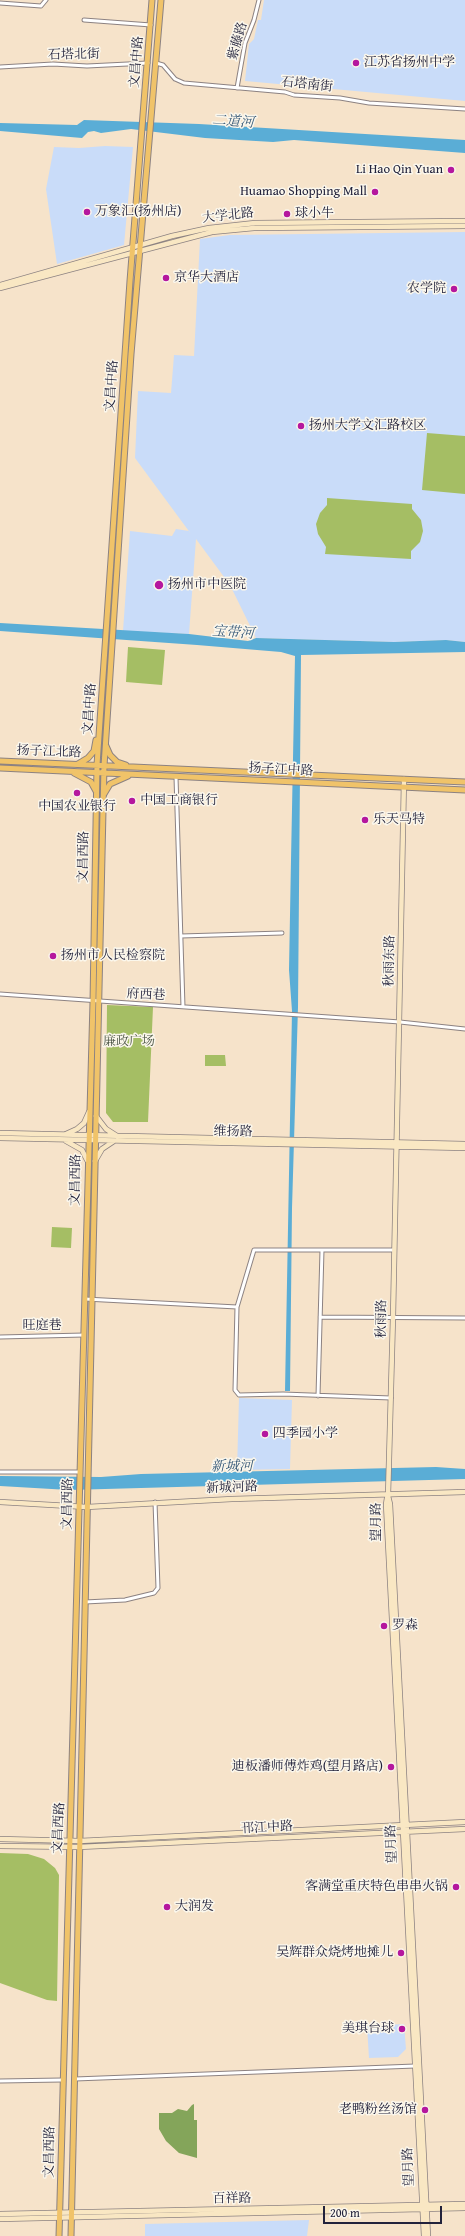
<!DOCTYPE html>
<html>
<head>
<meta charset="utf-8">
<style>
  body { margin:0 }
  #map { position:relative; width:465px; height:2236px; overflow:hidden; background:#f6e3ca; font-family:"Gentium Book Plus",serif }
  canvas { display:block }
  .scale { position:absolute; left:323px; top:2206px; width:119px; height:18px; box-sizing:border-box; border:2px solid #22223b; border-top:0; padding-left:5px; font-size:12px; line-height:14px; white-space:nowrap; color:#22223b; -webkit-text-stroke:3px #fbf7ec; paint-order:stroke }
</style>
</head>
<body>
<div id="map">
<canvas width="465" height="2236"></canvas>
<div class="scale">200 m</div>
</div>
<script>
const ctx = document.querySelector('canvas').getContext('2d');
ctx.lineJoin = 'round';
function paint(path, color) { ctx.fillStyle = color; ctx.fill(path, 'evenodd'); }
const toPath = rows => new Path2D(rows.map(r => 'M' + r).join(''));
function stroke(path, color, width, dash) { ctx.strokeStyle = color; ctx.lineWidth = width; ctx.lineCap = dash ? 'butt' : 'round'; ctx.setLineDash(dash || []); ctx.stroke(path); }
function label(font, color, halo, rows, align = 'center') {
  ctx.font = font + ' "Gentium Book Plus","Noto Serif SC",serif'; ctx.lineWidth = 3; ctx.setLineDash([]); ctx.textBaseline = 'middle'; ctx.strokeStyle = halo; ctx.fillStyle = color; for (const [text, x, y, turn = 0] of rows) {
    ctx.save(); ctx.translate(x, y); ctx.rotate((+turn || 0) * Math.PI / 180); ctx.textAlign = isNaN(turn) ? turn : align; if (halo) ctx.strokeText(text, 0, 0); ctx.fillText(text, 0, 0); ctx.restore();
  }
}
const built = toPath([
  [264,0,465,0,465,101,245,81,249,44,254,39,258,20,261,20],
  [105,146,133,147,124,245,57,264,46,189,54,147,79,148],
  [465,232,465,642,446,640,394,642,256,638,230,585,196,539,189,634,123,631,130,531,172,536,176,529,189,531,191,534,135,458,138,391,171,393,174,355,194,356,200,239,230,235],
  [239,1398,292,1400,290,1469,237,1470],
  [404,2024,406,2049,398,2057,369,2058,367,2026],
  [309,2220,307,2236,145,2236,145,2224]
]);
const green = toPath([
  [427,433,465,436,465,494,422,490],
  [327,498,412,504,412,509,421,520,423,531,420,542,411,551,411,559,325,554,326,547,318,534,316,524,320,513,327,505],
  [128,647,165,650,162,685,126,682],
  [107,1005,153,1007,148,1122,113,1122,106,1113],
  [205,1055,225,1055,226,1066,205,1066],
  [52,1227,72,1228,71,1248,51,1247],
  [0,1853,28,1854,44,1859,55,1868,59,1875,57,2001,47,2000,0,1983]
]);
const forest = toPath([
  [194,2104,194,2120,197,2120,197,2158,179,2153,166,2141,159,2129,159,2113,172,2113,178,2109,187,2111,192,2105]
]);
const water = toPath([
  [84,120,199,124,465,140,465,153,294,140,273,142,205,138,131,129,101,133,94,131,88,132,82,138,0,131,0,123,77,125],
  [0,623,189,634,248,641,256,638,394,642,446,640,465,642,465,652,301,655,298,1007,292,1208,290,1391,285,1391,292,1011,289,970,291,860,295,656,281,652,197,645,0,631],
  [436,1467,465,1469,465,1479,69,1490,0,1486,0,1476,101,1477,141,1474]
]);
const street = toPath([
  [0,3,41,6,46,0],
  [84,20,151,25],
  [156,63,163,65,175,79,184,83,285,92,294,95,340,98,369,103,465,109],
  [0,67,53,64,87,66,148,63],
  [237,88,245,43,254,20,259,0],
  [176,777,183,1007],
  [181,936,282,933],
  [0,994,400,1022,465,1029],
  [85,1299,237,1307],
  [320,1317,465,1318],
  [0,1337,84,1335],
  [318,1396,322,1250],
  [391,1398,283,1394,239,1395,235,1390,237,1307,254,1250,394,1250],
  [0,1472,79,1472],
  [85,1602,125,1600,154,1593,158,1588,155,1502],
  [75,2079,415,2066],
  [0,2081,62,2080]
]);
const secondary = toPath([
  [0,285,172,236,209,228,255,223,465,221],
  [0,288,212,232,254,228,465,226],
  [404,779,393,1317,388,1496,390,1504,428,2236],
  [96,1116,106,1129,117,1136],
  [0,1133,465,1144],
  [66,1134,77,1129,84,1123,89,1112],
  [0,1138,465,1148],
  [66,1141,82,1150,87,1160],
  [95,1161,102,1149,114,1141],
  [387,1498,386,1504,424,2236],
  [0,1502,87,1507,232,1499,465,1492],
  [0,1839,79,1841,465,1822],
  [0,1846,79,1847,465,1829],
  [0,2214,465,2204],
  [0,2219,465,2208]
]);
const primary = toPath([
  [106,746,110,755,117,762,126,765],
  [0,761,465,782],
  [78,764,88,758,94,751,96,740],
  [0,768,465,790],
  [74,773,91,782,96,791],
  [104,794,110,784,128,776],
  [59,2236,93,1002,97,765,130,281,152,0],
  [71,2236,104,766,131,354,161,0]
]);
const markers = [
  [356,63,4,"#b5179e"],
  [451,170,4,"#b5179e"],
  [375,192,4,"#b5179e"],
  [87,212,4,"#b5179e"],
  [287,214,4,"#b5179e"],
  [166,278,4,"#b5179e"],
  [454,289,4,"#b5179e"],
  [301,426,4,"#b5179e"],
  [159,585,5,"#b5179e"],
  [77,793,4,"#b5179e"],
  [132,801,4,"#b5179e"],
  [365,820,4,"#b5179e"],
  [53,956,4,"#b5179e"],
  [265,1434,4,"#b5179e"],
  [384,1626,4,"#b5179e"],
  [391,1767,4,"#b5179e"],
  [456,1887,4,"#b5179e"],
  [167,1907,4,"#b5179e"],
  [401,1953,4,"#b5179e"],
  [402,2029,4,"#b5179e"],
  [425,2110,4,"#b5179e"]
];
const streetNames = [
  ["紫藤路",238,41,-74],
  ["石塔北街",74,55,-1],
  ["文昌中路",137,62,-85],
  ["石塔南街",307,85,6],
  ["大学北路",228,216,-6],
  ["文昌中路",112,386,-86],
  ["文昌中路",90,709,-86],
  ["扬子江北路",49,752,2],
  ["扬子江中路",281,770,3],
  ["文昌西路",84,857,-89],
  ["秋雨东路",390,961,-89],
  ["府西巷",146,995,3],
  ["维扬路",233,1132,1],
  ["文昌西路",76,1180,-89],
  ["秋雨路",382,1319,-89],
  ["旺庭巷",42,1326],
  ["新城河路",232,1488,-2],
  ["文昌西路",68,1504,-89],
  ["望月路",377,1522,-90],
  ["文昌西路",59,1828,-87],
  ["邗江中路",267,1828,-3],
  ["望月路",392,1844,-93],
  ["文昌西路",50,2152,-89],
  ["望月路",409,2167,-93],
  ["百祥路",232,2199,-1]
];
const poiNames = [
  ["江苏省扬州中学",364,63],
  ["Li Hao Qin Yuan",443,170,"right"],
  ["Huamao Shopping Mall",367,192,"right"],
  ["万象汇(扬州店)",95,212],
  ["球小牛",295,214],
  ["京华大酒店",174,278],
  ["农学院",446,289,"right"],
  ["扬州大学文汇路校区",309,426],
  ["扬州市中医院",168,585],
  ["中国工商银行",140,801],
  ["中国农业银行",77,807,"center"],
  ["乐天马特",373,820],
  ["扬州市人民检察院",61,956],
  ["四季园小学",273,1434],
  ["罗森",392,1626],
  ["迪板潘师傅炸鸡(望月路店)",383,1767,"right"],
  ["客满堂重庆特色串串火锅",448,1887,"right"],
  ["大润发",175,1907],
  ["吴辉群众烧烤地摊儿",393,1953,"right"],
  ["美琪台球",394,2029,"right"],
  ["老鸭粉丝汤馆",417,2110,"right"]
];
const parkNames = [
  ["廉政广场",129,1042]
];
const waterNames = [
  ["二道河",233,122,4],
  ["宝带河",233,633,4],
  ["新城河",232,1467,-1]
];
paint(built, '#c9dcf9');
paint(green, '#a5be64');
paint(forest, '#84a55a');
paint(water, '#5aadd6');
stroke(street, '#8c8282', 5);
stroke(secondary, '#8c8282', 6);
stroke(primary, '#8c8282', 7);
stroke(street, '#fff', 3);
stroke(secondary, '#f9e7c3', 4.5);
stroke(primary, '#f0c369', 5);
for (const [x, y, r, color] of markers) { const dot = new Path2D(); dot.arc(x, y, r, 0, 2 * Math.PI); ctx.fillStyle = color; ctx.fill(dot); stroke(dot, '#fbf7ec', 1.5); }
label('13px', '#22223b', '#fbf7ec', streetNames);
label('13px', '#22223b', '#fbf7ec', poiNames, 'left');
label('13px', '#505949', '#fbf7ec', parkNames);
label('italic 14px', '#385a79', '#fbf7ec', waterNames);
</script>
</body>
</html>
